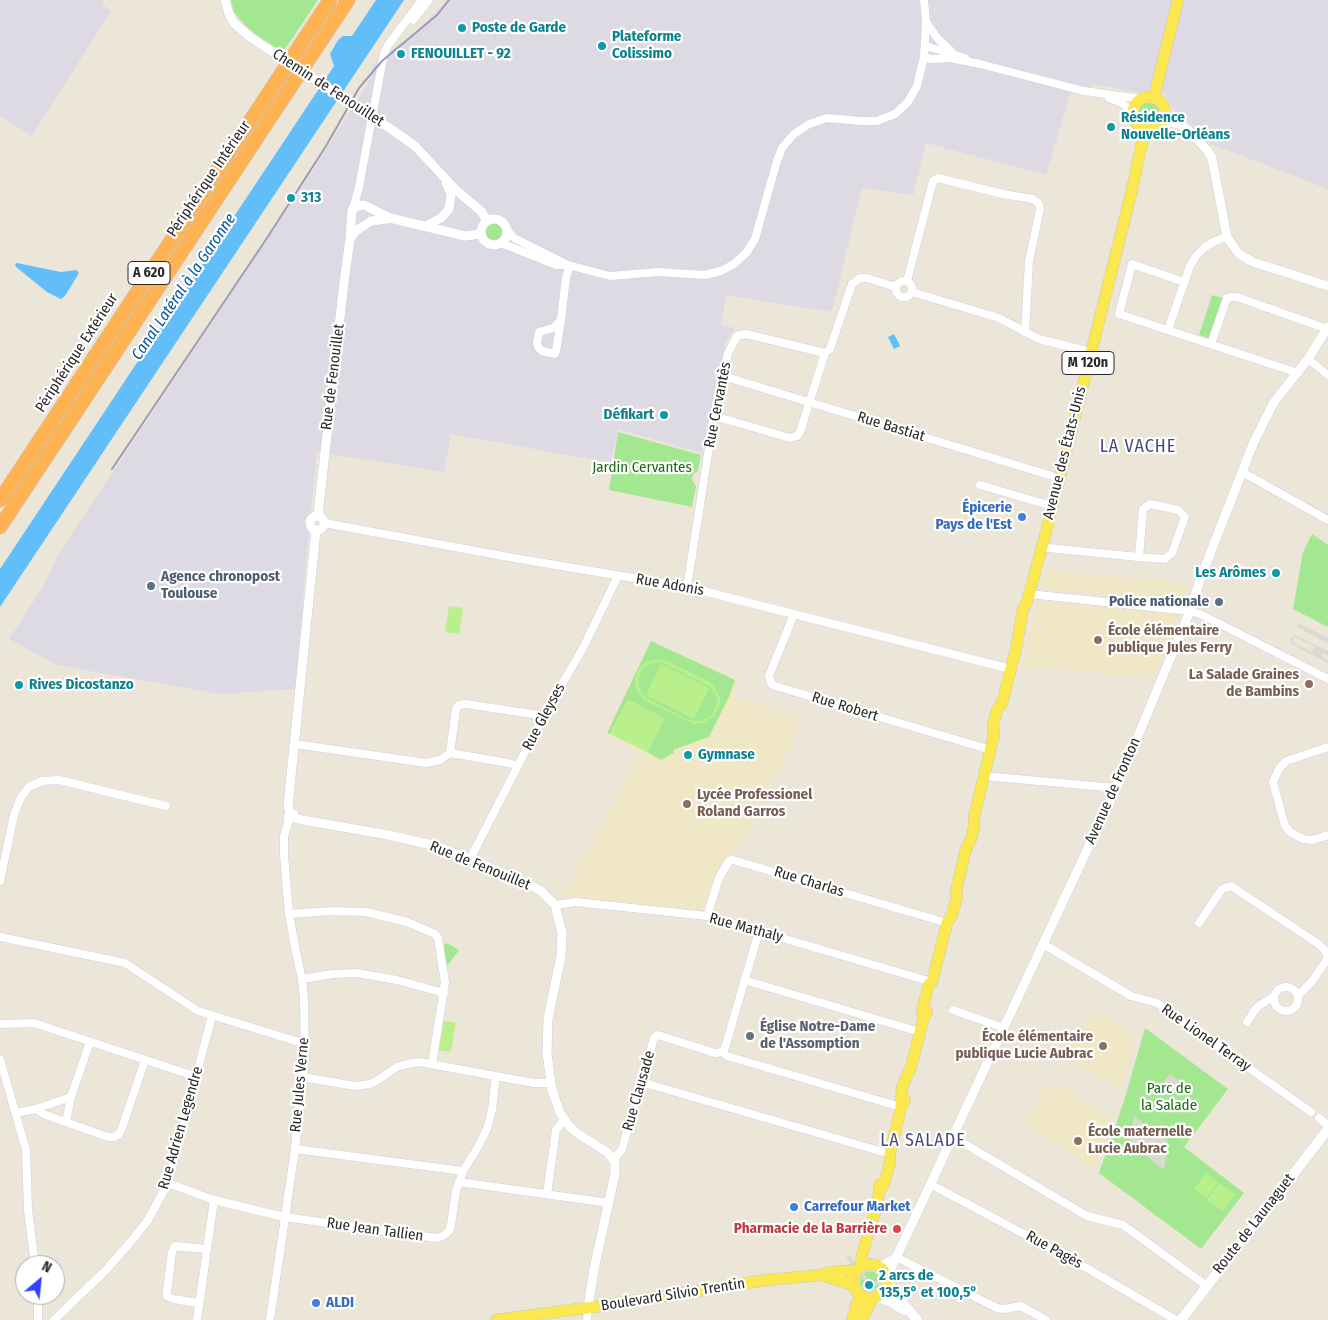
<!DOCTYPE html>
<html>
<head>
<meta charset="utf-8">
<style>
  body { margin:0 }
  #map { position:relative; width:1328px; height:1320px; overflow:hidden; background:#ece6d9; font-family:"Fira Sans Condensed",sans-serif }
  canvas { display:block }
  .north { position:absolute; left:15px; top:1255px; width:50px; height:50px; box-sizing:border-box; background:#fff; border:1px solid #a9a9a9; border-radius:50%; rotate:28deg; font-size:14px; font-weight:700; line-height:20px; text-align:center; color:#292929 }
  .north::after { content:''; display:block; margin:auto; width:18px; height:22px; background:#3340ff; clip-path:polygon(50% 0,100% 100%,50% 72%,0 100%) }
</style>
</head>
<body>
<div id="map">
<canvas width="1328" height="1320"></canvas>
<div class="north">N</div>
</div>
<script>
const ctx = document.querySelector('canvas').getContext('2d');
ctx.lineJoin = 'round';
function paint(path, color) { ctx.fillStyle = color; ctx.fill(path, 'evenodd'); }
const toPath = rows => new Path2D(rows.map(r => 'M' + r).join(''));
function stroke(path, color, width, dash) { ctx.strokeStyle = color; ctx.lineWidth = width; ctx.lineCap = dash ? 'butt' : 'round'; ctx.setLineDash(dash || []); ctx.stroke(path); }
function label(font, color, halo, rows, align = 'center') {
  ctx.font = font + ' "Fira Sans Condensed",sans-serif'; ctx.lineWidth = 4.5; ctx.setLineDash([]); ctx.textBaseline = 'middle'; ctx.strokeStyle = halo; ctx.fillStyle = color; for (const [text, x, y, turn = 0] of rows) {
    ctx.save(); ctx.translate(x, y); ctx.rotate((+turn || 0) * Math.PI / 180); ctx.textAlign = isNaN(turn) ? turn : align; if (halo) ctx.strokeText(text, 0, 0); ctx.fillText(text, 0, 0); ctx.restore();
  }
}
const industrial = toPath([
  [0,0,104,0,102,4,111,11,32,136,0,116],
  [447,0,1328,0,1328,189,1211,144,1193,126,1174,111,1164,93,1134,92,1096,84,1070,94,1046,175,926,143,913,195,862,188,832,312,726,295,721,325,735,328,726,342,702,453,618,429,611,463,451,434,444,472,317,452,305,574,297,689,219,694,56,665,9,639,44,585,57,556,306,181,369,81,373,64,419,29]
]);
const education = toPath([
  [1045,570,1080,574,1190,583,1183,601,1137,597,1040,588],
  [1037,602,1147,611,1178,614,1153,678,1021,666],
  [651,641,739,680,731,697,802,717,785,758,738,852,731,850,730,854,727,853,713,880,706,908,701,912,563,897,640,752,605,733],
  [1094,1011,1137,1036,1120,1090,1065,1057],
  [1062,1087,1113,1119,1095,1169,1025,1124,1043,1089]
]);
const green = toPath([
  [231,0,318,0,283,52,255,34,244,24,234,12],
  '1138 113a11 11 0 1 1 22 0a11 11 0 1 1-22 0Z',
  '486 232a9 9 0 1 1 18 0a9 9 0 1 1-18 0Z',
  [1212,295,1223,298,1209,338,1199,335],
  [618,432,701,455,698,471,693,474,692,480,696,486,692,507,609,490],
  [1312,534,1328,545,1328,627,1293,609,1303,552],
  [651,641,735,680,729,697,709,737,673,750,674,753,661,760,647,752,664,718,628,700,610,734,607,733],
  [447,943,459,950,448,965,446,963,443,946],
  [1145,1028,1228,1089,1184,1147,1244,1193,1201,1249,1099,1173,1124,1101],
  '860 1281a10 10 0 1 1 20 0a10 10 0 1 1-20 0Z'
]);
const pitch = toPath([
  [449,606,463,608,459,634,445,632],
  [656,659,667,661,710,682,714,687,720,698,720,705,714,716,703,723,694,724,644,700,639,694,635,685,635,677,640,667,645,663],
  [662,662,711,687,717,698,717,704,712,715,701,721,689,720,647,698,642,693,639,686,639,678,643,669,652,663],
  [661,664,709,688,694,719,646,695],
  [628,700,664,718,647,752,610,734],
  [444,1021,456,1023,451,1052,439,1050],
  [1206,1173,1218,1182,1206,1198,1194,1189],
  [1219,1183,1235,1194,1222,1211,1207,1200]
]);
const plaza = toPath([
  [1298,623,1328,638,1328,643,1297,627],
  [1295,635,1328,651,1328,655,1323,653,1321,656,1328,660,1328,663,1291,644,1290,638],
  [1295,637,1315,647,1312,652,1292,642],
  [1170,1074,1182,1083,1176,1092,1163,1082],
  [1134,1116,1168,1142,1164,1170,1130,1143],
  [850,1255,868,1279,873,1282,903,1275,904,1279,873,1286,871,1290,866,1288,850,1306,848,1305,864,1287,865,1282,846,1257]
]);
const water = toPath([
  [376,0,404,0,0,607,0,569,334,66,330,54,338,40,343,36,352,36],
  [17,263,61,272,76,270,79,273,65,296,61,299,47,292,16,267,15,264],
  [894,334,900,346,894,349,888,337]
]);
const minor = toPath([
  [413,20,429,0],
  [926,22,938,39,951,51],
  [926,46,965,58],
  [924,57,932,59,950,58,980,64,1084,91,1141,99],
  [1109,98,1120,102,1133,111],
  [353,209,359,187,384,53,388,45,422,0],
  [508,231,514,238,566,264],
  [501,243,556,265,568,265,610,276,658,272,705,275,721,271,734,264,746,253,755,239,777,161,782,148,794,134,809,124,827,118,861,121,877,121,895,114,908,102,917,86,924,57,926,22,924,0],
  '896 289a8 8 0 1 1 16 0a8 8 0 1 1-16 0Z',
  [907,281,933,181,938,178,1003,194,1033,199,1039,204,1040,209,1029,261,1025,332],
  [1184,282,1132,264,1119,314,1298,373],
  [912,292,999,318,1039,339,1090,352],
  [561,320,553,328,539,332,537,342,538,347,542,351,555,354,556,351,561,320,566,277,570,266],
  [1168,330,1190,266,1196,256,1205,247,1215,241,1227,237],
  [1211,344,1227,298,1230,297,1237,297,1327,329],
  [825,353,830,349,852,284,860,278,867,278,896,287],
  [1308,359,1328,375],
  [723,376,1059,478],
  [1242,472,1328,520],
  [980,485,1052,506],
  [324,523,514,558,687,587,1011,669],
  [1042,547,1048,548,1139,557,1165,559,1172,553,1185,517,1178,510,1150,504,1143,509,1139,557],
  [687,587,714,416,728,353,737,336,746,334,825,353,800,432,797,436,790,438,714,416],
  [1029,594,1190,611,1200,614,1328,679],
  [794,614,769,676,771,683,775,686,991,750],
  [295,744,426,763,440,760,450,753,508,763,518,766],
  [1328,747,1286,761,1279,769,1273,782,1285,826,1290,832,1303,839,1312,840,1328,835],
  [450,753,456,709,459,705,466,704,539,715,543,717],
  [984,776,1116,788],
  [470,859,543,717,583,648,618,576],
  [0,881,14,815,21,797,29,787,42,781,59,780,166,806],
  [555,905,576,902,707,916,932,982],
  [289,914,332,911,366,912,407,922,435,934,438,938,445,982,432,1064],
  [707,916,719,878,729,861,733,860,947,923],
  [1199,923,1222,889,1231,886,1317,943,1325,950,1328,958],
  [0,937,125,963,198,1011,299,1042,305,1042],
  [1043,944,1131,996,1157,1003,1311,1112],
  [302,979,333,974,357,973,397,980,444,993],
  [744,980,920,1032],
  '1274 999a12 12 0 1 1 24 0a12 12 0 1 1-24 0Z',
  [1298,996,1313,980,1328,958],
  [953,1010,1004,1028],
  [1247,1022,1257,1007,1271,998,1274,999],
  [0,1024,34,1023,197,1077],
  [722,1052,727,1056,901,1107],
  [0,1059,26,1150,28,1210,35,1265],
  [302,1077,355,1086,370,1084,378,1080,397,1067,407,1064,419,1062,534,1083,551,1083],
  [641,1082,890,1154],
  [36,1109,43,1114,108,1137,114,1137,119,1134,122,1128,145,1060],
  [16,1113,36,1109,71,1097],
  [1319,1118,1328,1125],
  [66,1122,71,1097,90,1042],
  [953,1137,1087,1216,1123,1225,1207,1286],
  [295,1149,463,1171],
  [614,1159,622,1149,654,1038,658,1035,715,1053,722,1052,725,1048,759,931],
  [459,1182,609,1203],
  [168,1183,214,1200,284,1217,436,1238,443,1236,449,1231,451,1225,456,1191,463,1171,478,1147,487,1129,492,1110,496,1076],
  [930,1184,1071,1259,1176,1320],
  [547,1194,556,1130,564,1120],
  [896,1257,997,1308,1003,1309,1021,1306,1046,1320],
  [198,1303,173,1299,167,1296,167,1291,172,1252,175,1246,206,1249],
  [38,1320,38,1295],
  [54,1320,106,1270,134,1238,148,1220,168,1183,212,1016],
  [197,1320,214,1200],
  [270,1320,295,1149,302,1077,305,1060,304,999,302,979,296,952,289,914,284,854,284,836,289,820],
  [587,1320,588,1308]
]);
const tertiary = toPath([
  [225,0,229,14,234,23,250,37,268,49],
  [1164,120,1181,125,1189,131,1207,150,1212,158,1227,237,1239,254,1253,262,1328,286],
  [391,129,415,146,456,190,482,212,487,221],
  '481 232a13 13 0 1 1 26 0a13 13 0 1 1-26 0Z',
  [426,226,441,218,449,209,451,194,446,183],
  [350,239,356,231,371,221,387,219],
  [318,515,344,282,350,239,352,210,358,206,364,205,390,218,465,236,481,234],
  '310 523a7 7 0 1 1 14 0a7 7 0 1 1-14 0Z',
  [290,814,294,814,295,818,302,820,389,835,436,846,470,859,530,885,541,891,555,905,562,933,561,956,548,1019,547,1053,552,1090,560,1113,569,1126,578,1134,607,1152,615,1162,615,1174,594,1269,588,1308],
  [288,817,290,814,288,806,316,530],
  [880,1267,894,1259],
  [887,1277,1118,784,1190,611,1201,577,1253,444,1274,402,1308,359,1328,327]
]);
const secondary = toPath([
  [887,1282,896,1295,917,1320],
  [877,1297,889,1301,904,1310],
  [1181,1320,1328,1129]
]);
const primary = toPath([
  '1133 113a16 16 0 1 1 32 0a16 16 0 1 1-32 0Z',
  [1154,97,1178,0],
  [924,1017,922,1011,929,984,932,982,947,923,952,915,957,897,956,891,966,849,971,839,974,827,974,817,994,735,993,725,997,710,1002,703,1016,649,1023,609,1027,602,1046,532,1131,194,1145,129],
  [901,1107,902,1087,911,1067,924,1017,927,1012],
  [881,1189,885,1181,890,1162,890,1154,901,1107,905,1100],
  '853 1281a17 17 0 1 1 34 0a17 17 0 1 1-34 0Z',
  [861,1267,862,1255,877,1205,880,1184],
  [820,1275,854,1285],
  [496,1320,601,1306,767,1280,820,1275,831,1272,857,1270],
  [852,1320,860,1295],
  [862,1320,872,1298]
]);
const motorway = toPath([
  [0,500,330,0],
  [0,527,348,0]
]);
const rail = toPath([
  [112,469,269,235,326,146,359,88,382,61,437,15,449,0]
]);
const tertiaryBridge = toPath([
  [268,49,391,129]
]);
const markers = [
  [462,28,5,"#0f9aa8"],
  [602,46,5,"#0f9aa8"],
  [401,54,5,"#0f9aa8"],
  [1111,127,5,"#0f9aa8"],
  [291,198,5,"#0f9aa8"],
  [664,415,5,"#0f9aa8"],
  [1022,517,5,"#3f7fe0"],
  [1276,573,5,"#0f9aa8"],
  [151,586,5,"#5c6f8a"],
  [1219,602,5,"#5c6f8a"],
  [1098,640,5,"#8d6e63"],
  [1309,684,5,"#8d6e63"],
  [19,685,5,"#0f9aa8"],
  [688,755,5,"#0f9aa8"],
  [687,804,5,"#8d6e63"],
  [750,1036,5,"#6b7280"],
  [1103,1046,5,"#8d6e63"],
  [1078,1141,5,"#8d6e63"],
  [794,1207,5,"#3f7fe0"],
  [897,1229,5,"#e0444e"],
  [869,1285,5,"#0f9aa8"],
  [316,1303,5,"#3f7fe0"]
];
const shields = [
  [149,273,42],
  [1088,363,52]
];
const shieldNames = [
  ["A 620",149,273],
  ["M 120n",1088,363]
];
const cultureNames = [
  ["Poste de Garde",472,28],
  ["Plateforme",612,37],
  ["Colissimo",612,54],
  ["FENOUILLET - 92",411,54],
  ["Résidence",1121,118],
  ["Nouvelle-Orléans",1121,135],
  ["313",301,198],
  ["Défikart",654,415,"right"],
  ["Les Arômes",1266,573,"right"],
  ["Rives Dicostanzo",29,685],
  ["Gymnase",698,755],
  ["2 arcs de",879,1276],
  ["135,5° et 100,5°",879,1293]
];
const streetNames = [
  ["Chemin de Fenouillet",328,88,33],
  ["Périphérique Intérieur",209,179,-56],
  ["Périphérique Extérieur",77,353,-57],
  ["Rue de Fenouillet",333,377,-83],
  ["Rue Cervantès",718,405,-79],
  ["Rue Bastiat",891,427,17],
  ["Avenue des États-Unis",1065,453,-76],
  ["Rue Adonis",670,585,10],
  ["Rue Robert",845,707,17],
  ["Rue Gleyses",544,717,-62],
  ["Avenue de Fronton",1113,791,-66],
  ["Rue de Fenouillet",480,866,22],
  ["Rue Charlas",809,882,17],
  ["Rue Mathaly",746,928,15],
  ["Rue Lionel Terray",1206,1038,35],
  ["Rue Jules Verne",300,1085,-85],
  ["Rue Clausade",639,1091,-74],
  ["Rue Adrien Legendre",181,1128,-74],
  ["Route de Launaguet",1254,1224,-52],
  ["Rue Jean Tallien",375,1230,8],
  ["Rue Pagès",1054,1250,29],
  ["Boulevard Silvio Trentin",673,1295,-9]
];
const parkNames = [
  ["Jardin Cervantes",642,468],
  ["Parc de",1169,1089],
  ["la Salade",1169,1106]
];
const shopNames = [
  ["Épicerie",1012,508,"right"],
  ["Pays de l'Est",1012,525,"right"],
  ["Carrefour Market",804,1207],
  ["ALDI",326,1303]
];
const serviceNames = [
  ["Agence chronopost",161,577],
  ["Toulouse",161,594],
  ["Police nationale",1209,602,"right"]
];
const educationNames = [
  ["École élémentaire",1108,631],
  ["publique Jules Ferry",1108,648],
  ["La Salade Graines",1299,675,"right"],
  ["de Bambins",1299,692,"right"],
  ["Lycée Professionel",697,795],
  ["Roland Garros",697,812],
  ["École élémentaire",1093,1037,"right"],
  ["publique Lucie Aubrac",1093,1054,"right"],
  ["École maternelle",1088,1132],
  ["Lucie Aubrac",1088,1149]
];
const worshipNames = [
  ["Église Notre-Dame",760,1027],
  ["de l'Assomption",760,1044]
];
const healthNames = [
  ["Pharmacie de la Barrière",887,1229]
];
const waterNames = [
  ["Canal Latéral à la Garonne",184,287,-56]
];
const quarterNames = [
  ["LA VACHE",1138,447],
  ["LA SALADE",923,1141]
];
paint(industrial, '#dedae4');
paint(education, '#f0e7c6');
paint(green, '#a3e890');
paint(pitch, '#b9f08b');
paint(plaza, '#dcd9d0');
paint(water, '#62bef8');
stroke(minor, '#cecfe3', 9);
stroke(tertiary, '#cecfe3', 10);
stroke(secondary, '#cecfe3', 11);
stroke(primary, '#c7c7c7', 12);
stroke(motorway, '#c7c7c7', 15);
stroke(minor, '#fff', 8);
stroke(tertiary, '#fff', 9);
stroke(secondary, '#fff', 10);
stroke(primary, '#fbe84f', 11);
stroke(motorway, '#ffb251', 14);
stroke(rail, '#9b9cb5', 2);
stroke(tertiaryBridge, '#cecfe3', 10, []);
stroke(tertiaryBridge, '#fff', 9);
for (const [x, y, r, color] of markers) { const dot = new Path2D(); dot.arc(x, y, r, 0, 2 * Math.PI); ctx.fillStyle = color; ctx.fill(dot); stroke(dot, '#fff', 2); }
for (const [x, y, w] of shields) { const box = new Path2D(); box.roundRect(x - w / 2, y - 11.5, w, 23, 4); ctx.fillStyle = '#fff'; ctx.fill(box); stroke(box, '#292929', 1); }
label('bold 14px', '#292929', null, shieldNames);
label('bold 15px', '#0d838f', '#fff', cultureNames, 'left');
label('15px', '#292929', '#fff', streetNames);
label('15px', '#1b6a14', '#fff', parkNames);
label('bold 15px', '#366cbe', '#fff', shopNames, 'left');
label('bold 15px', '#4e5e75', '#fff', serviceNames, 'left');
label('bold 15px', '#785e54', '#fff', educationNames, 'left');
label('bold 15px', '#5b616d', '#fff', worshipNames, 'left');
label('bold 15px', '#be3a42', '#fff', healthNames, 'right');
label('italic 16px', '#0358a2', '#fff', waterNames);
ctx.letterSpacing = '1px';
label('18px', '#46497c', '#fff', quarterNames);
ctx.letterSpacing = '0px';
</script>
</body>
</html>
